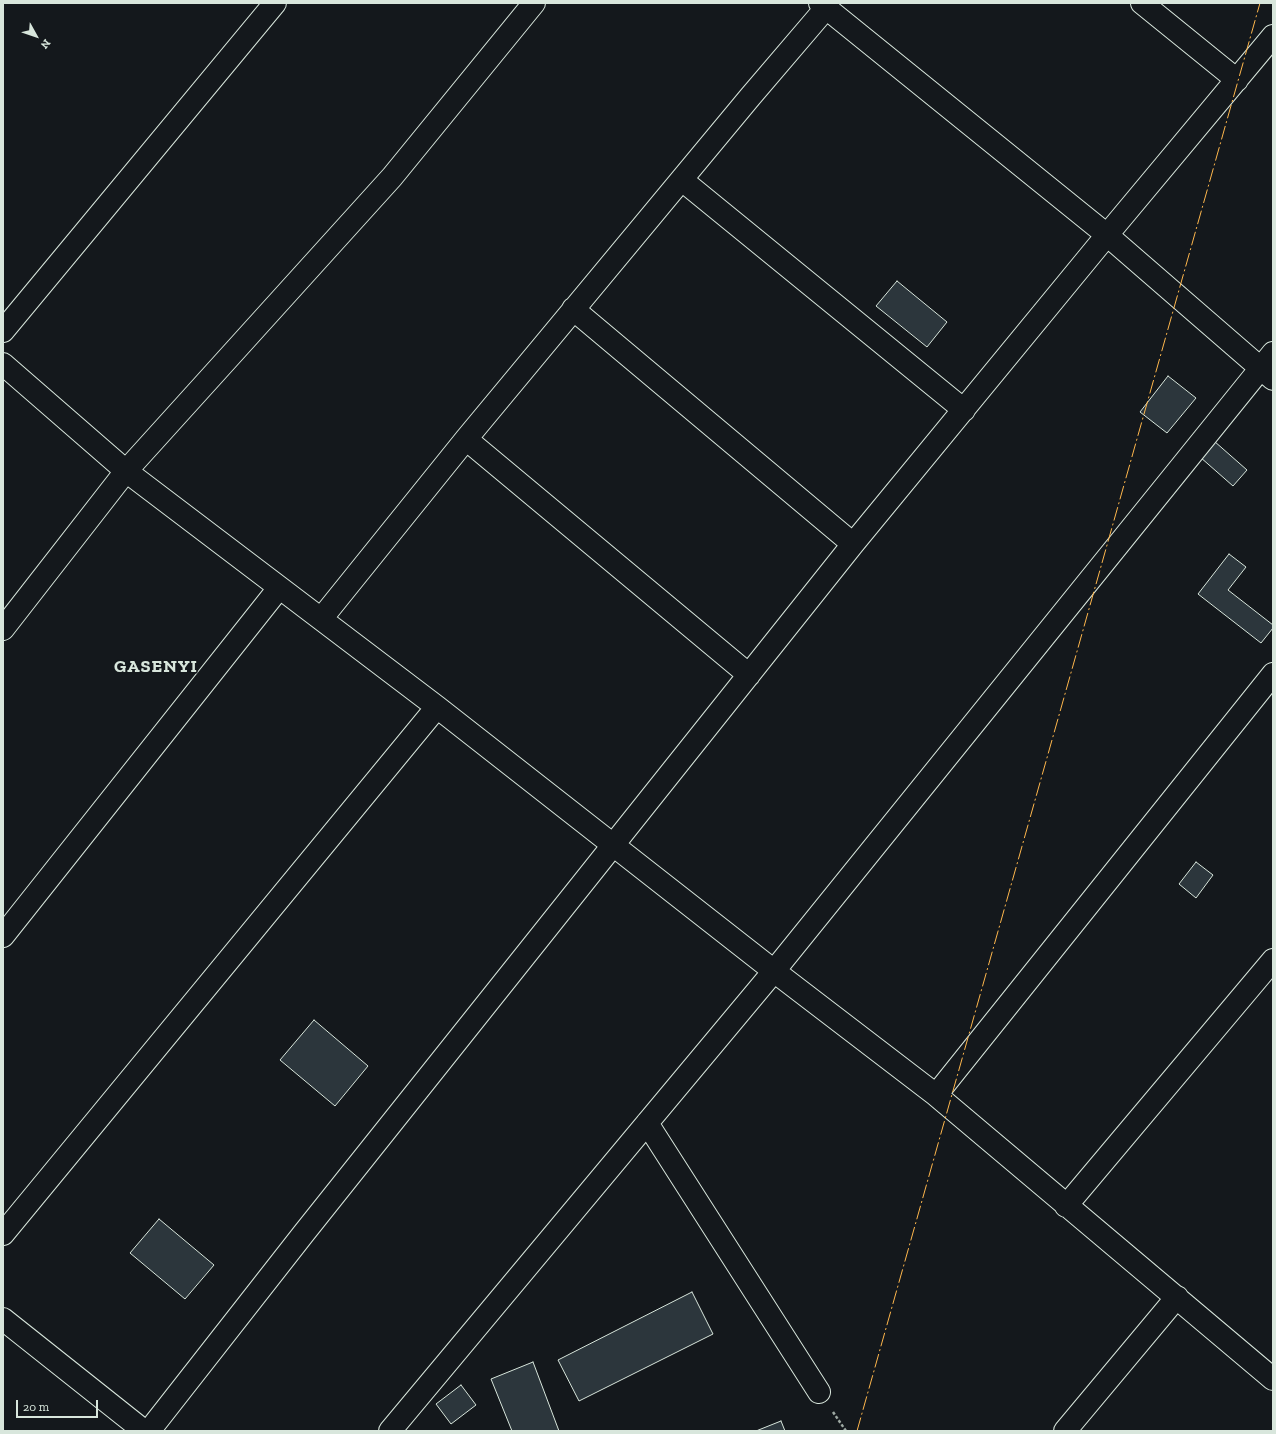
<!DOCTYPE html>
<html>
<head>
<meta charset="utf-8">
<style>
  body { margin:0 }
  #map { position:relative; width:1276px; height:1434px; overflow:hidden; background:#14181c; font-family:"Zilla Slab",serif }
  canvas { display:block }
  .frame { position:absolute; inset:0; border:4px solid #d8e6dc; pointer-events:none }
  .north { position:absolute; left:16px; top:16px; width:40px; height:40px; -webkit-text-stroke:3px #14181c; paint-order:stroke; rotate:130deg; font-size:11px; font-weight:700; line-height:16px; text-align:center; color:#d8e6dc }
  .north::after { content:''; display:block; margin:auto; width:14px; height:18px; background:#d8e6dc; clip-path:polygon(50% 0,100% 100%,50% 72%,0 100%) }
  .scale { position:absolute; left:16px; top:1400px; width:82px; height:18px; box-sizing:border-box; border:2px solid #d8e6dc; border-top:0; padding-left:5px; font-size:12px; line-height:14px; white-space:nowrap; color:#d8e6dc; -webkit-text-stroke:3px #14181c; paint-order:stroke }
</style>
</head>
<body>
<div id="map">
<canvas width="1276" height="1434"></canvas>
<div class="frame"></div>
<div class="north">N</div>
<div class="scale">20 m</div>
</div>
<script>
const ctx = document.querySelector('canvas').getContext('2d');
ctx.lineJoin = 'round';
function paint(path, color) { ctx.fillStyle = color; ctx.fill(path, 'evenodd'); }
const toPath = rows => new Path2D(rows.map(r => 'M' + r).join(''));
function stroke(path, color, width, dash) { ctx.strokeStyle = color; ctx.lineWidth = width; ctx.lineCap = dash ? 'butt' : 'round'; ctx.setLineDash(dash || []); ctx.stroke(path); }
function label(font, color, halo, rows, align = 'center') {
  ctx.font = font + ' "Zilla Slab",serif'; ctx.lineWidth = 3; ctx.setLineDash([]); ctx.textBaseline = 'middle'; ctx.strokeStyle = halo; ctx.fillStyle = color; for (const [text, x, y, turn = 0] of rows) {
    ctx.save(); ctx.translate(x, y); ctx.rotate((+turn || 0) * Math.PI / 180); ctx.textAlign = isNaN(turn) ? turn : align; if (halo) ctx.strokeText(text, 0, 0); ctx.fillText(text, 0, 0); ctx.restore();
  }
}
const building = toPath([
  [897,281,947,322,927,347,876,306,897,281],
  [1168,376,1196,398,1167,433,1140,412,1168,376],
  [1214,441,1247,470,1233,486,1200,457,1214,441],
  [1229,554,1246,567,1228,590,1273,625,1273,628,1261,643,1198,594,1229,554],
  [1196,862,1213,875,1196,898,1179,884,1196,862],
  [314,1020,368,1066,335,1106,280,1060,314,1020],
  [159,1219,214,1265,185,1299,130,1253,159,1219],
  [692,1292,713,1334,579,1401,558,1360,692,1292],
  [533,1362,559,1431,512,1431,491,1379,533,1362],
  [461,1385,476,1405,451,1424,436,1404,461,1385],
  [781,1421,785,1431,756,1431,781,1421]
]);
const path = toPath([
  [833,1412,846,1431]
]);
const minor = toPath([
  [820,3,1107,235,1273,379],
  [1142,3,1237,80],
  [682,180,964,410],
  [573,309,853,544],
  [3,331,275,3],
  [3,364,126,471,437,707,774,971,936,1095,1273,1379],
  [466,439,749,675],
  [321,619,466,439,750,97,826,8],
  [3,629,126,471,392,177,534,3],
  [3,936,279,588],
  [936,1095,1273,674],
  [647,1123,819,1392],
  [1066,1206,1273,960],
  [3,1234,437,707],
  [3,1319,144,1431],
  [149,1431,304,1233,853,544,1107,235,1273,36],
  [390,1431,774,971,1273,353],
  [1065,1431,1177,1297]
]);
const power = toPath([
  [857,1431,1260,3]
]);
const districtNames = [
  ["GASENYI",156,667]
];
paint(building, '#2c363c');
stroke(building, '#d8e6dc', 1);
stroke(minor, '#d8e6dc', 24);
stroke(path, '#9da8a2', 2.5, [3, 2]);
stroke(minor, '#14181c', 22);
stroke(power, '#ffb74d', 1, [14, 3, 2, 3]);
ctx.letterSpacing = '1px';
label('bold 18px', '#d8e6dc', '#14181c', districtNames);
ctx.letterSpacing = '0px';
</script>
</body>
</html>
